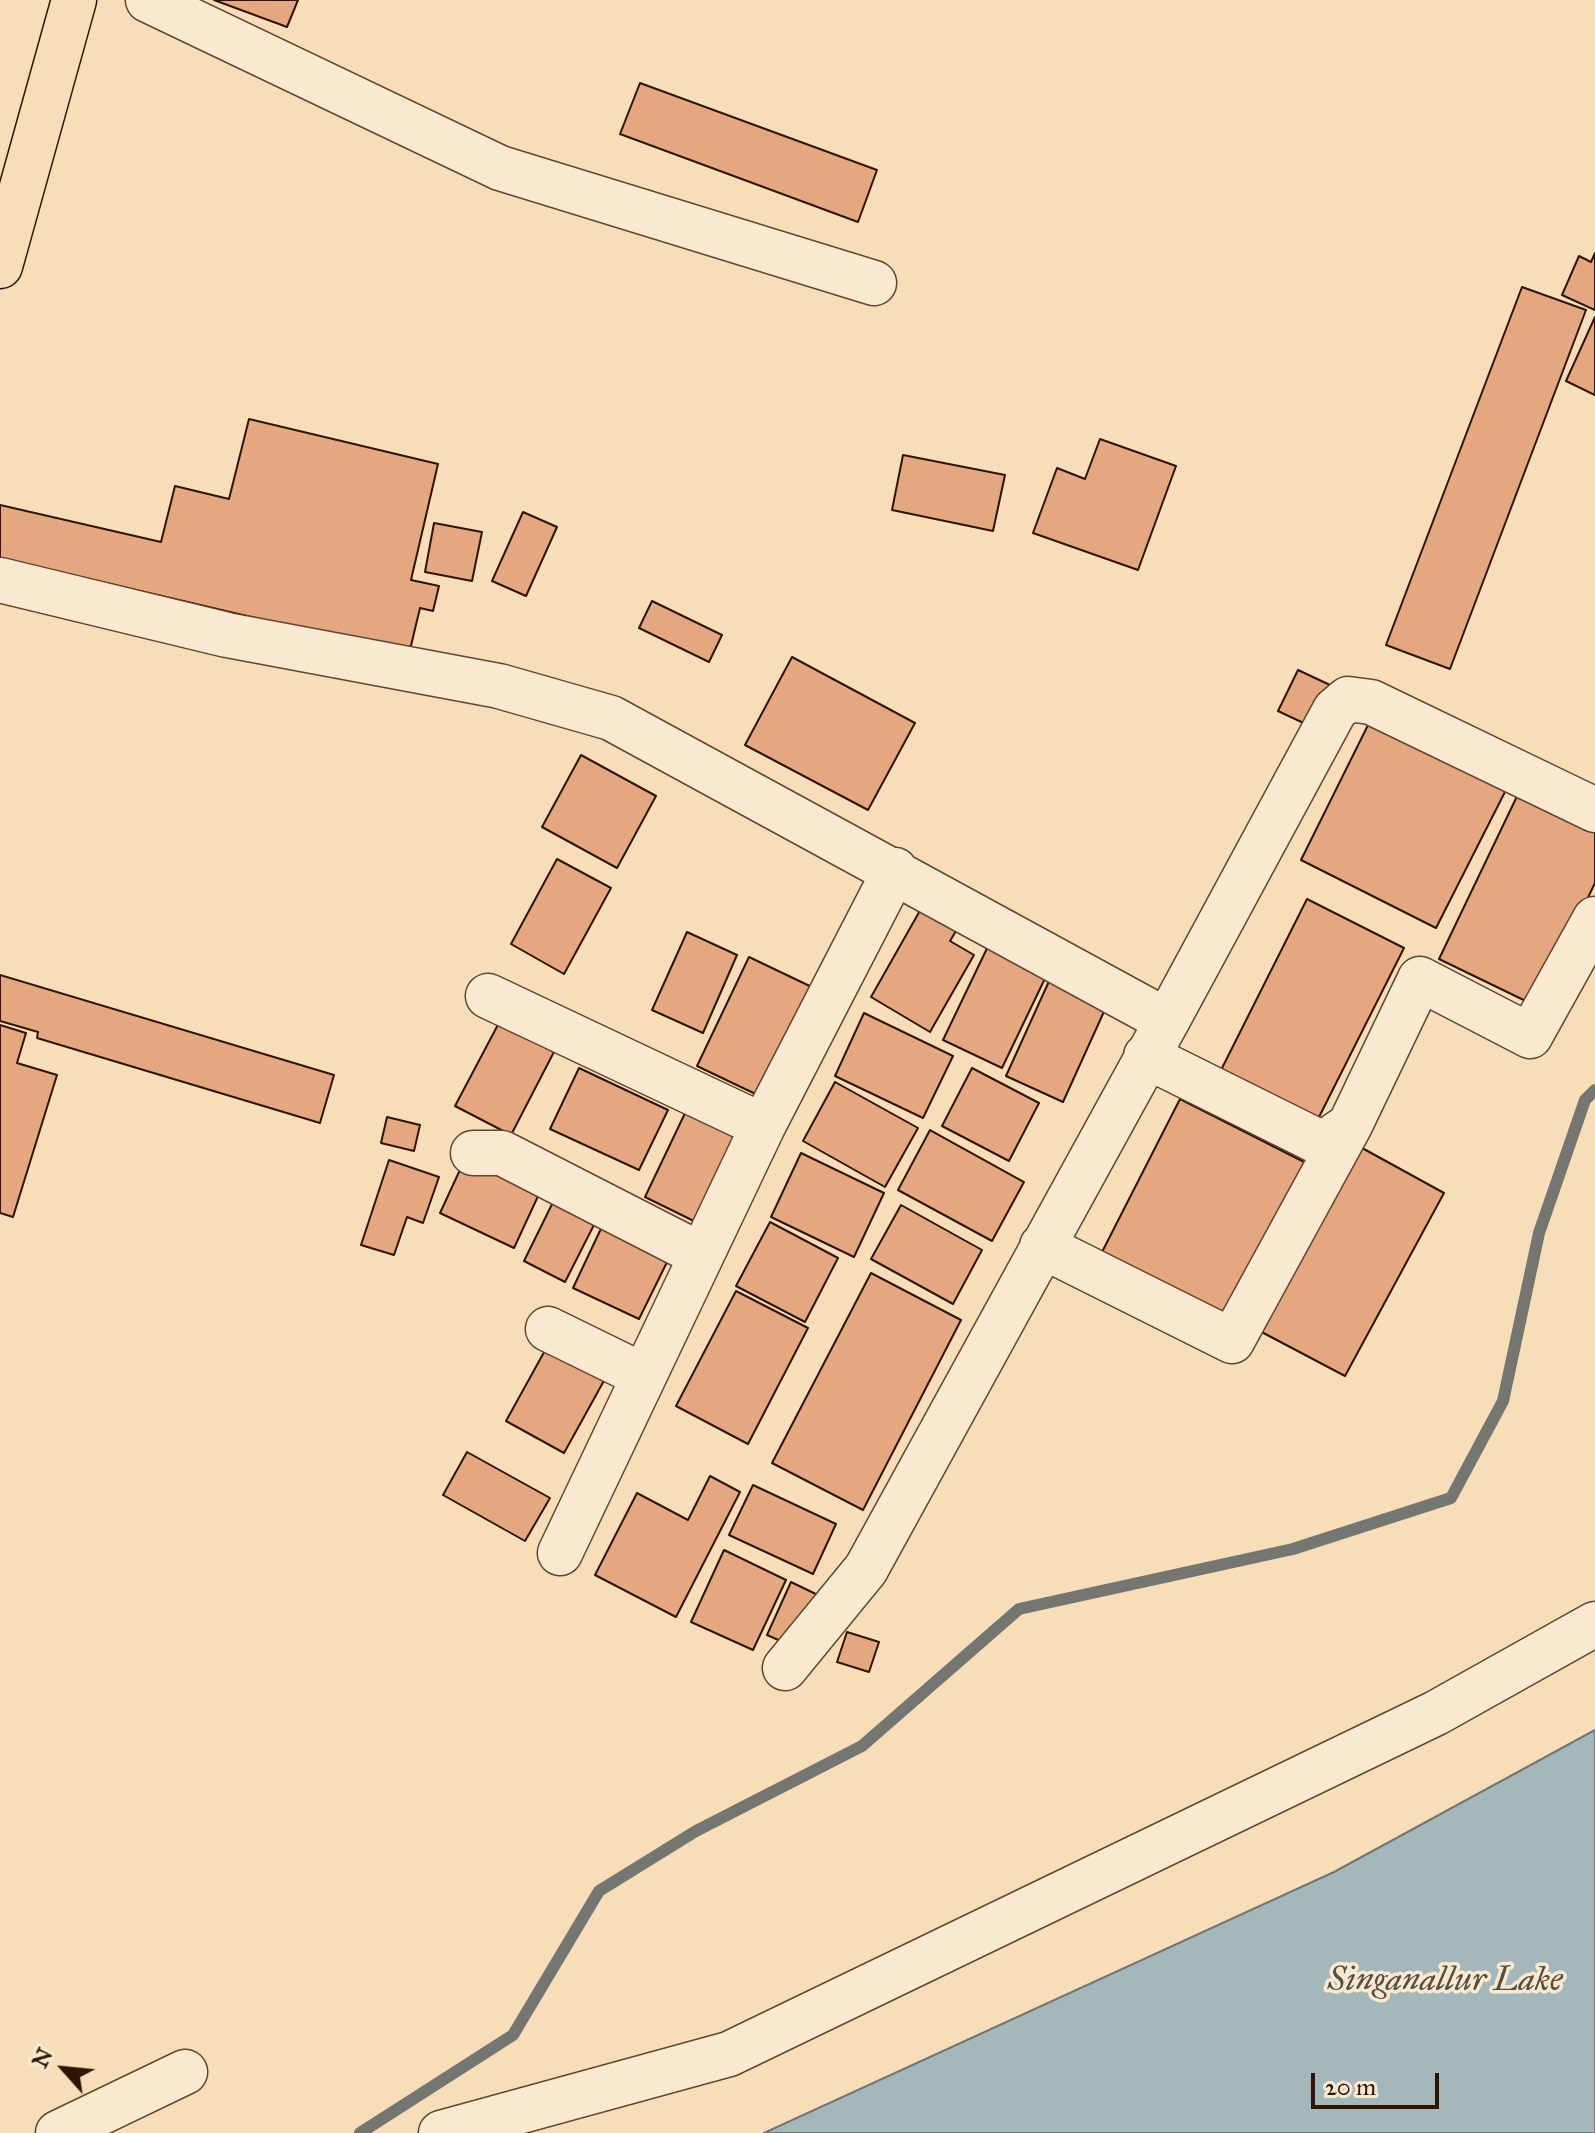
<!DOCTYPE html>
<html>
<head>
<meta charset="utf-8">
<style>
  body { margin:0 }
  #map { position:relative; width:1595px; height:2133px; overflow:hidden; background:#f7ddb8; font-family:"IM FELL Great Primer",serif }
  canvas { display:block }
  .north { position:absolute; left:24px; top:2029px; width:80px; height:80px; -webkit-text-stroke:6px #fae9d1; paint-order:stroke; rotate:297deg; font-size:22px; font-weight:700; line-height:32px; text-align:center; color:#2d1501 }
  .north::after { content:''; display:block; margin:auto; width:28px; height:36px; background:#2d1501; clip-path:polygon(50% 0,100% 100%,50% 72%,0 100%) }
  .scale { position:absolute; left:1311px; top:2073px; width:128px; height:36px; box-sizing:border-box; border:4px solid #2d1501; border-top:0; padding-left:10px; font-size:24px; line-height:28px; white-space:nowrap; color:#2d1501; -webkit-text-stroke:6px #fae9d1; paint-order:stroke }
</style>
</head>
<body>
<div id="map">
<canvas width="1595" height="2133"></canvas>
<div class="north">N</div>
<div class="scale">20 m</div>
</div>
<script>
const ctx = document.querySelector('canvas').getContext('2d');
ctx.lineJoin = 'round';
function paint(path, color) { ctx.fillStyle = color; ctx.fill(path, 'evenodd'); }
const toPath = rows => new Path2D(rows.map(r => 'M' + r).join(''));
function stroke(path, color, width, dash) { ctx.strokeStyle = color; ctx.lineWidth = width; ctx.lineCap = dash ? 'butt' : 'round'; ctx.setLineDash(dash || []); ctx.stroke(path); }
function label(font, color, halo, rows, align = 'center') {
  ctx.font = font + ' "IM FELL Great Primer",serif'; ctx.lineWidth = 7; ctx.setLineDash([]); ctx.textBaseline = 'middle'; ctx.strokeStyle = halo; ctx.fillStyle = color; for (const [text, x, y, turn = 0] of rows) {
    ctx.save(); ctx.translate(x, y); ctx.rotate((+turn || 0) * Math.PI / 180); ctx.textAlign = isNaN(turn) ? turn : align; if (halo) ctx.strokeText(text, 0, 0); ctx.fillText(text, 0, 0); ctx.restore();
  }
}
const water = toPath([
  [1595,1730,1595,2133,764,2133,1334,1872,1595,1730]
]);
const stream = toPath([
  [360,2133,513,2035,599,1891,696,1831,862,1746,1019,1609,1293,1549,1451,1498,1503,1401,1539,1233,1585,1100,1595,1090]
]);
const building = toPath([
  [214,0,298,0,287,27,214,0],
  [640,83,877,170,858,222,620,134,640,83],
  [1595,253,1595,310,1562,295,1579,256,1591,262,1595,253],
  [1522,287,1586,310,1450,669,1386,645,1522,287],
  [1595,317,1595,395,1566,381,1595,317],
  [249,419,438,464,411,580,439,586,433,611,420,608,409,654,0,558,0,505,161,542,175,486,229,499,249,419],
  [1100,439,1176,466,1138,570,1033,533,1057,468,1085,479,1100,439],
  [903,455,1005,475,993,531,892,510,903,455],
  [523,512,557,527,526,596,492,581,523,512],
  [434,523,482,532,472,581,425,572,434,523],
  [652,601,722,635,709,662,639,628,652,601],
  [792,657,915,723,868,810,745,745,792,657],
  [1298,670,1330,685,1312,727,1278,711,1298,670],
  [1374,713,1510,782,1436,928,1301,860,1374,713],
  [581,755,656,796,617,868,542,827,581,755],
  [1521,788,1595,823,1595,883,1536,1006,1439,959,1521,788],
  [557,859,611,888,564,974,511,944,557,859],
  [1307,899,1404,948,1311,1133,1214,1084,1307,899],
  [926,900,962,921,950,941,974,955,930,1032,871,997,926,900],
  [687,932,737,955,703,1033,652,1010,687,932],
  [991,940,1050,968,1002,1068,943,1040,991,940],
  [749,957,816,989,764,1098,697,1066,749,957],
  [0,975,334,1075,320,1123,37,1038,38,1032,0,1021,0,975],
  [1050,979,1107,1005,1063,1102,1006,1076,1050,979],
  [864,1013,953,1056,923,1118,835,1076,864,1013],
  [501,1019,556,1048,511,1135,455,1106,501,1019],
  [0,1025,26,1033,17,1063,57,1075,13,1217,0,1213,0,1025],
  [579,1068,668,1110,639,1170,550,1129,579,1068],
  [972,1068,1039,1103,1009,1161,942,1126,972,1068],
  [835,1082,918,1128,885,1187,803,1141,835,1082],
  [1180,1099,1316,1168,1238,1323,1101,1254,1180,1099],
  [687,1109,745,1137,702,1225,645,1197,687,1109],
  [387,1117,420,1125,414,1151,381,1143,387,1117],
  [930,1130,1024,1182,992,1241,898,1190,930,1130],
  [1353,1143,1444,1193,1345,1376,1254,1328,1353,1143],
  [801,1153,884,1193,854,1257,771,1217,801,1153],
  [465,1159,539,1194,514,1248,440,1213,465,1159],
  [389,1160,439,1177,423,1223,407,1217,394,1255,361,1245,389,1160],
  [558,1192,600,1213,565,1282,524,1261,558,1192],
  [901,1205,982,1250,953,1304,871,1259,901,1205],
  [606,1218,673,1250,639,1319,573,1288,606,1218],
  [770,1222,838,1258,805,1322,736,1286,770,1222],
  [871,1273,961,1320,863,1510,772,1463,871,1273],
  [736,1291,808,1328,748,1444,676,1406,736,1291],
  [553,1336,611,1368,564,1453,506,1421,553,1336],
  [467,1452,550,1498,525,1541,443,1495,467,1452],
  [710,1476,740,1492,676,1617,595,1575,637,1493,688,1520,710,1476],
  [753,1485,836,1524,813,1574,729,1535,753,1485],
  [724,1550,786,1580,753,1650,691,1622,724,1550],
  [791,1582,822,1597,799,1649,767,1635,791,1582],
  [847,1632,879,1642,869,1672,837,1662,847,1632]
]);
const minor = toPath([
  [148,0,500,168,874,283],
  [0,580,227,635,499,686,611,718,1167,1021,866,1569,785,1668],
  [488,996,763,1126,895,870],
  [1167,1021,1335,710,1348,699,1371,702,1595,810],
  [1146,1056,1323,1144,1350,1125,1420,979,1530,1036,1595,919],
  [473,1153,502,1153,701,1255],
  [1042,1246,1232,1341,1350,1125],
  [548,1329,644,1376],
  [560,1553,763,1126],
  [58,2133,185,2072],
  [441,2133,729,2054,1436,1713,1595,1624]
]);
const highway = toPath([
  [0,266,74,0]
]);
const waterNames = [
  ["Singanallur Lake",1445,1982]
];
paint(water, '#a4b8bb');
stroke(water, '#747771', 2);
stroke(stream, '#747771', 12);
paint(building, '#e4a780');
stroke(building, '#2d1501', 2);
stroke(minor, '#60472f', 47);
stroke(highway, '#2d1501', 47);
stroke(minor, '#fae9d1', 44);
stroke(highway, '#f7ddb8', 44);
label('italic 34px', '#574e42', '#fae9d1', waterNames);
</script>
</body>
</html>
